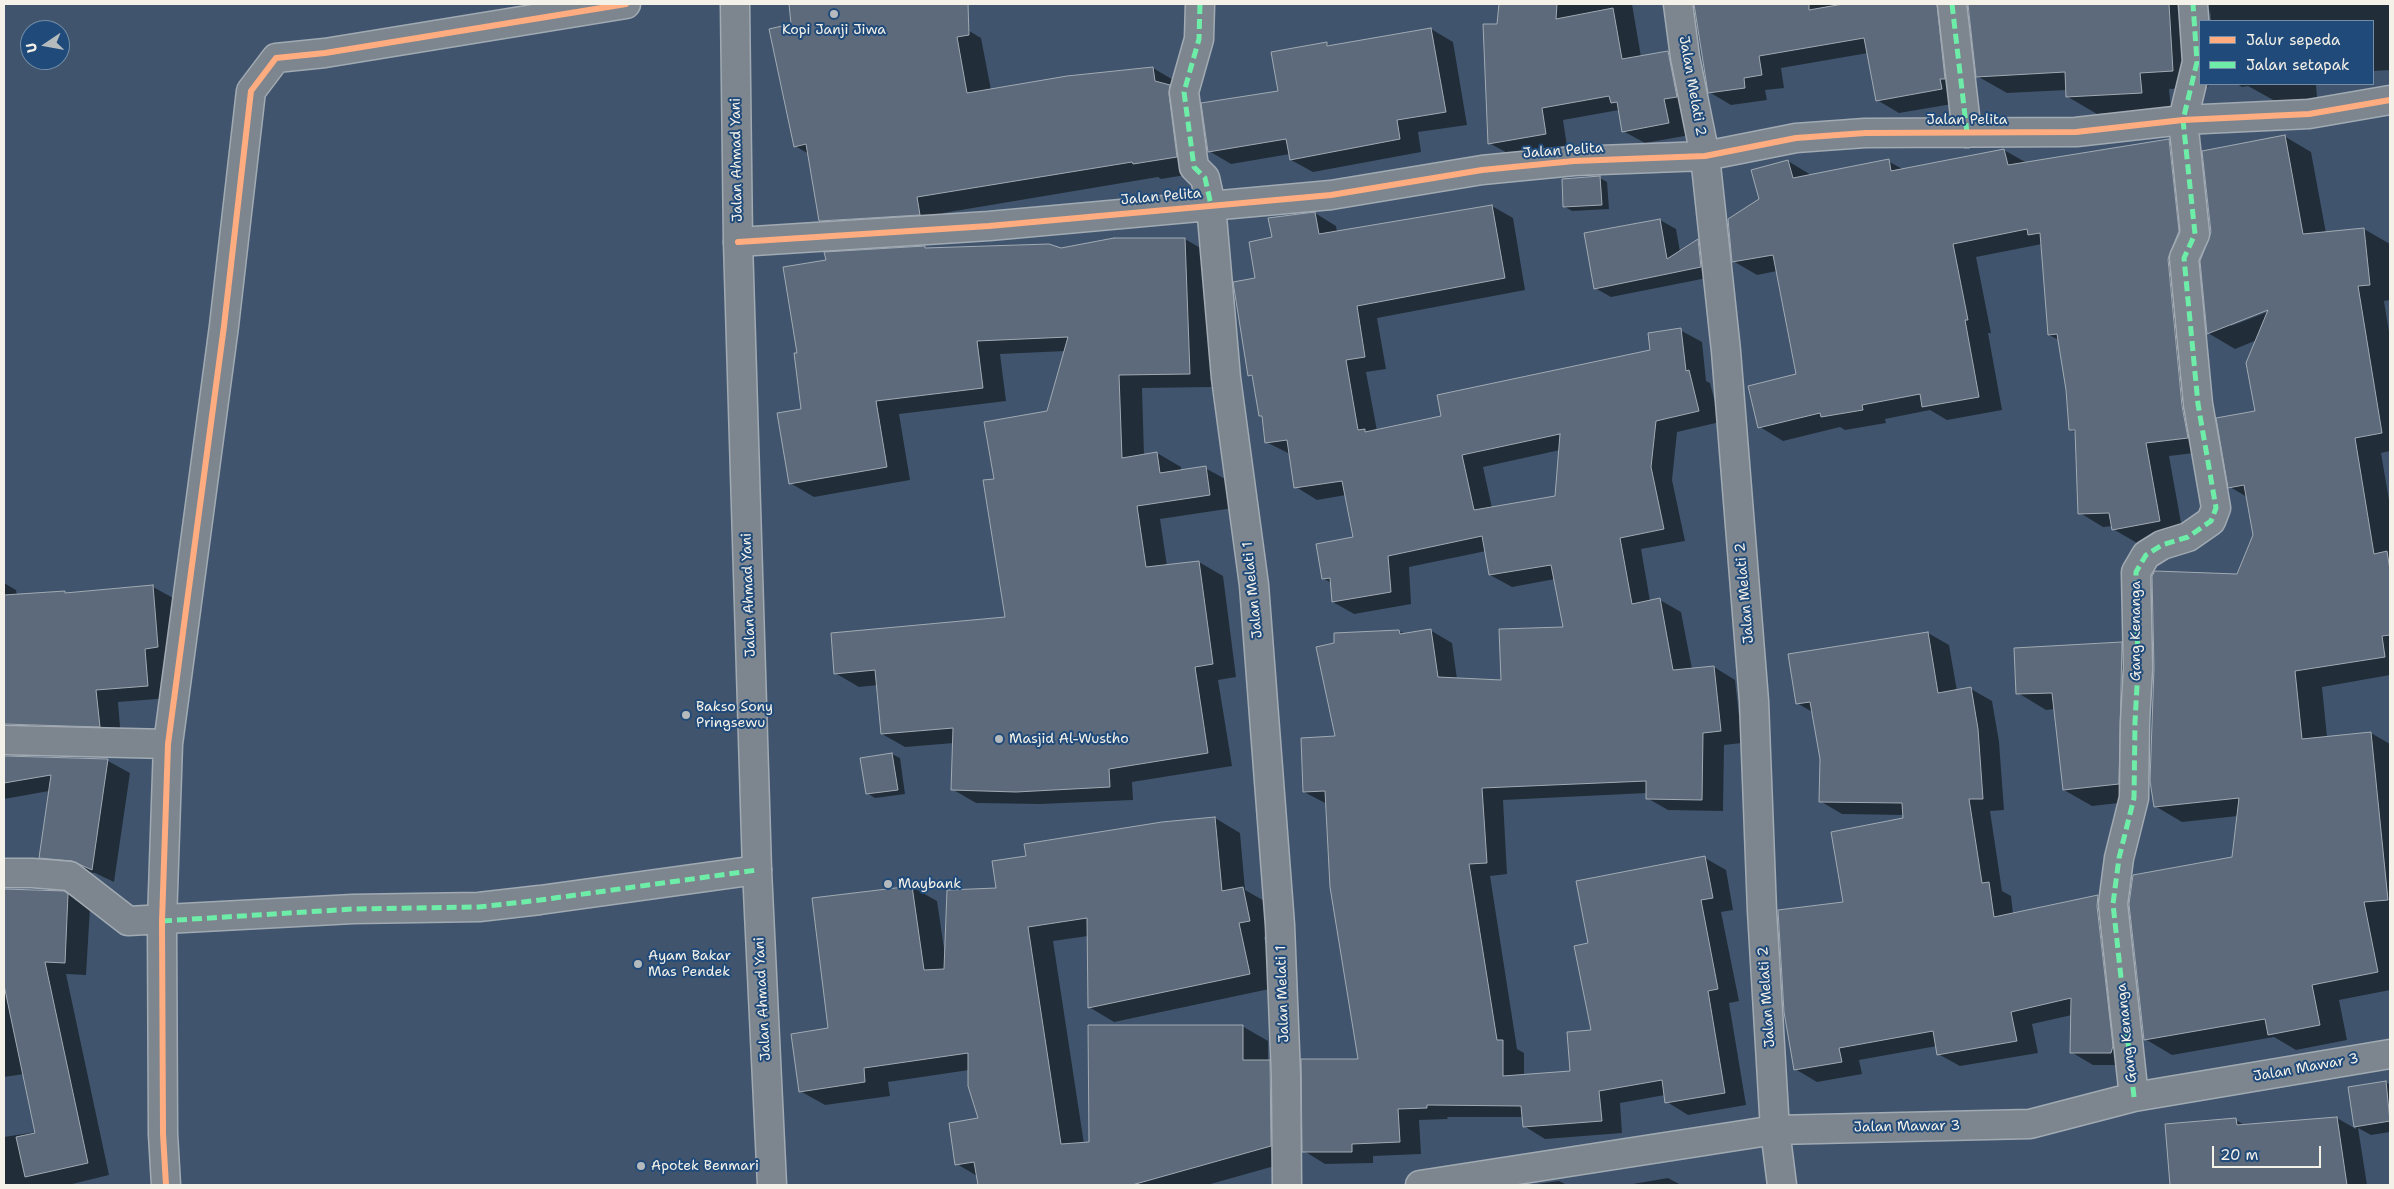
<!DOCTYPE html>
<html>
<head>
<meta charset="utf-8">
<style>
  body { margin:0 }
  #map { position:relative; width:2394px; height:1189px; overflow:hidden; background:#40556d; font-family:"Shantell Sans",sans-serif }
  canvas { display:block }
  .frame { position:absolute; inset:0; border:5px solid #f4f1e8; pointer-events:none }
  .legend { position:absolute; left:2199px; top:20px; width:175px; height:65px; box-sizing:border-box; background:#1f4a7a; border:1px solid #748da6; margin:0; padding:6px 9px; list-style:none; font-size:15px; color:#f4f1e8 }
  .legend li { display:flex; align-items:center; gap:10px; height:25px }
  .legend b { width:25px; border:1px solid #748da6 }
  .north { position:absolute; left:20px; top:20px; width:50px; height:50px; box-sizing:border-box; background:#1f4a7a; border:1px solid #748da6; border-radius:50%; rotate:258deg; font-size:14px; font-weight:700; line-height:20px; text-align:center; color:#f4f1e8 }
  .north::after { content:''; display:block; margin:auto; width:18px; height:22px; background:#b5babd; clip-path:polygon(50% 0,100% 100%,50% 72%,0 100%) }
  .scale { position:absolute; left:2212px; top:1146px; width:109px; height:22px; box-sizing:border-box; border:2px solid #f4f1e8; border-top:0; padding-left:6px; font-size:15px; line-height:18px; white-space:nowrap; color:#f4f1e8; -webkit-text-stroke:4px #1f4a7a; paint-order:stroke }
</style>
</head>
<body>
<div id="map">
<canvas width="2394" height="1189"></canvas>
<div class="frame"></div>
<ul class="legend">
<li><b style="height:6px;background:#ffac80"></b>Jalur sepeda</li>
<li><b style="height:6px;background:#6deda7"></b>Jalan setapak</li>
</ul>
<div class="north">U</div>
<div class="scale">20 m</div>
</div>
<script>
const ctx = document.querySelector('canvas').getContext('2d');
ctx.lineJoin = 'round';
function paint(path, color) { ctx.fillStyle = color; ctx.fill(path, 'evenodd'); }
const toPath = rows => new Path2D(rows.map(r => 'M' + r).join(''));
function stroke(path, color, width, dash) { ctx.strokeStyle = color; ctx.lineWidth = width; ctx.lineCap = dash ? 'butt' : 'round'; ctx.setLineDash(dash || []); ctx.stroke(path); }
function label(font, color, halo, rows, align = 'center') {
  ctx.font = font + ' "Shantell Sans",sans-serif'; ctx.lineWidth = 4; ctx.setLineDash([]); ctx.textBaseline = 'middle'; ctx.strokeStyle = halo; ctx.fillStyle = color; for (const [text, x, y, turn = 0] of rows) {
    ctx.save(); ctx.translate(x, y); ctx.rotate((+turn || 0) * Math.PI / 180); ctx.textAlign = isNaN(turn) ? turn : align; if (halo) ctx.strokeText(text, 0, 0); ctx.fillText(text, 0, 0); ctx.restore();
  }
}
const shadow = toPath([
  [790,4,952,4,954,22,981,38,991,90,1153,68,1180,84,1204,172,1161,179,1158,177,943,213,946,230,848,236,820,220,809,154,795,146],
  [1500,4,1632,4,1641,57,1668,53,1690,65,1690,135,1645,143,1623,131,1619,110,1563,120,1567,146,1511,155,1489,143],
  [1695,4,1947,4,1964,102,1899,113,1877,100,1868,53,1781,68,1784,88,1765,90,1767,100,1731,105,1709,92],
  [1967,4,2390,4,2390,70,2373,71,2373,21,2211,21,2210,9,2200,84,2209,84,2208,87,2169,89,2171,109,2097,114,2068,97,2067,90,2007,93,1977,76],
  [1431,29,1453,42,1467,125,1418,132,1421,152,1313,172,1291,160,1290,154,1231,164,1209,151,1279,92,1327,44,1331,46],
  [2237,84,2316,84,2317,98,2275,101,2248,86,2242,87],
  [2284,136,2311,152,2326,233,2364,229,2390,244,2390,300,2384,301,2390,338,2390,451,2381,453,2390,506,2390,675,2322,687,2327,737,2371,733,2390,744,2390,990,2339,1000,2347,1040,2296,1050,2274,1037,2172,1055,2145,1039,2233,858,2238,816,2182,822,2155,806,2254,535,2247,497,2230,487,2256,412,2257,340,2235,349,2208,333],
  [2274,306,2275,309,2231,326,2231,323],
  [2169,141,2193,154,2192,273,2211,451,2169,456,2183,534,2137,543,2113,529,2113,526,2103,527,2080,513,2076,433,2070,429,2067,389,2059,340,2049,335,2042,244,1976,257,1991,333,1988,333,2002,410,1947,420,1930,410,1885,419,1886,423,1845,430,1840,427,1783,441,1760,427,1798,375,1777,271,1757,275,1733,261,1760,199,1788,161,1811,175,1888,161,1904,170,2004,150,2027,163],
  [1600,178,1607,182,1609,209,1572,211,1565,207],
  [1492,206,1513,218,1525,290,1377,318,1386,369,1366,372,1377,431,1443,417,1652,351,1680,330,1702,342,1706,381,1710,383,1720,422,1677,432,1672,480,1685,541,1641,549,1650,601,1660,600,1681,612,1692,669,1714,667,1735,680,1742,743,1724,745,1723,811,1668,810,1647,798,1647,793,1503,800,1507,874,1490,876,1517,1049,1524,1053,1524,1076,1571,1072,1592,1031,1590,944,1705,858,1726,870,1733,910,1721,912,1739,1001,1729,1003,1746,1105,1688,1115,1667,1102,1665,1095,1620,1103,1622,1133,1545,1139,1524,1126,1524,1117,1447,1117,1448,1119,1419,1120,1421,1154,1373,1156,1373,1163,1325,1164,1304,1151,1359,1060,1327,804,1304,792,1399,631,1406,634,1430,630,1452,643,1457,679,1502,682,1564,628,1555,579,1512,587,1490,575,1486,551,1409,567,1411,604,1354,614,1333,602,1331,583,1323,578,1355,538,1346,495,1317,500,1296,487,1290,454,1266,442,1264,418,1260,415,1254,378,1249,375,1257,280,1273,238,1315,213,1336,226,1337,232],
  [1560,450,1556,497,1492,508,1483,467],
  [1660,220,1676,229,1680,252,1698,240,1714,249,1717,276,1611,297,1595,288],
  [1185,239,1209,253,1213,387,1142,388,1144,455,1157,453,1181,467,1181,471,1205,468,1229,481,1233,508,1160,519,1167,566,1199,562,1223,576,1236,677,1218,680,1232,766,1132,782,1133,800,1040,804,976,803,952,789,954,743,905,747,882,734,878,685,859,687,835,673,1006,618,995,480,1048,413,1066,351,1000,354,1006,401,899,414,910,480,814,497,790,483,802,410,799,354,924,247,929,249,1061,249],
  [4,583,16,590,17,596,65,592,69,594,153,587,175,599,170,698,118,702,121,739,10,752,11,757,108,761,130,773,114,882,95,873,62,870,40,857,49,791,4,799],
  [1928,633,1949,645,1957,691,1971,689,1992,701,1999,742,2004,810,1990,811,2002,891,2011,896,2013,914,2098,896,2120,908,2133,1065,2093,1065,2071,1052,2072,1015,2032,1024,2038,1053,1960,1066,1938,1054,1937,1046,1859,1060,1862,1074,1817,1082,1795,1069,1844,903,1904,819,1904,815,1842,814,1820,801,1821,758,1814,713,1797,703],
  [2122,643,2150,659,2146,800,2092,806,2064,790,2055,709,2046,710,2018,693],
  [892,754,900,758,905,794,875,798,867,793,862,759],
  [1215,818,1240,833,1245,890,1268,903,1274,935,1264,937,1274,988,1114,1022,1089,1007,1088,936,1053,941,1084,1144,1090,1143,1242,1026,1268,1041,1268,1061,1295,1076,1296,1160,1207,1185,979,1185,977,1176,957,1164,980,1119,969,1070,888,1082,890,1096,825,1105,800,1091,829,1029,912,887,937,901,945,955,998,889],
  [4,890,64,892,90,908,86,975,66,974,109,1175,68,1185,4,1185,4,1137,36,1132,24,1074,4,1077],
  [2386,1082,2390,1085,2390,1132,2371,1135,2358,1128,2367,1185,2171,1185,2166,1125,2236,1120,2246,1126,2337,1118,2356,1129,2349,1088],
  [1668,1178,1681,1185,1627,1185],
  [1559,1181,1567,1185,1529,1185]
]);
const building = toPath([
  [789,4,968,4,969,35,957,37,967,93,1067,76,1153,67,1155,81,1170,85,1169,94,1177,157,1133,164,1132,162,917,197,920,215,819,221,806,144,794,147,769,29,791,24,789,4],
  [1499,4,1557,4,1556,19,1613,8,1622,59,1668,51,1677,97,1664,99,1669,123,1622,132,1617,102,1611,103,1609,96,1542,108,1546,134,1488,144,1483,24,1497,24,1499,4],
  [1694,4,1809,4,1809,10,1843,4,1937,4,1945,79,1940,79,1942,89,1876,101,1864,38,1759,56,1762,75,1744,78,1745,88,1708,93,1694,4],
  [1968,4,2169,4,2173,71,2140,73,2142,93,2066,97,2065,72,1976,77,1968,4],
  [1431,28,1446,112,1397,120,1400,139,1290,160,1286,139,1208,152,1201,103,1278,91,1271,52,1327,42,1327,46,1431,28],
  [2285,135,2303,234,2364,228,2370,285,2358,286,2382,433,2355,438,2374,554,2387,551,2390,570,2390,635,2382,636,2385,657,2295,671,2302,739,2371,732,2388,900,2364,902,2378,972,2312,985,2320,1025,2268,1035,2265,1019,2144,1040,2129,904,2133,875,2232,857,2239,798,2154,807,2150,781,2154,668,2152,576,2155,571,2237,574,2253,535,2244,485,2228,488,2216,418,2255,411,2246,363,2268,310,2207,334,2200,261,2211,232,2202,151,2285,135],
  [2169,139,2179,231,2168,259,2182,406,2188,438,2146,443,2160,521,2112,530,2109,513,2078,514,2075,430,2069,430,2066,390,2057,334,2048,335,2040,233,2028,235,2027,229,1953,244,1968,320,1965,320,1979,397,1922,407,1920,394,1862,405,1863,410,1821,417,1820,413,1758,428,1748,386,1796,374,1773,255,1732,262,1728,219,1759,199,1751,170,1788,160,1793,178,1889,159,1891,171,2004,149,2008,165,2169,139],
  [1600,176,1602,205,1563,207,1562,179,1600,176],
  [1492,205,1505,278,1357,306,1365,357,1346,360,1358,430,1365,429,1365,432,1441,416,1437,395,1650,350,1648,333,1681,328,1686,371,1689,370,1699,411,1656,421,1651,467,1664,529,1620,538,1632,604,1660,598,1673,670,1714,666,1721,731,1703,733,1702,800,1646,799,1646,781,1482,788,1487,863,1469,864,1497,1040,1503,1040,1503,1076,1570,1071,1567,1032,1591,1030,1574,946,1588,943,1576,881,1705,856,1713,898,1701,900,1718,989,1708,991,1725,1093,1665,1103,1662,1080,1599,1091,1602,1121,1523,1127,1521,1106,1427,1105,1427,1108,1398,1109,1400,1142,1352,1144,1352,1152,1302,1152,1301,1059,1358,1059,1330,887,1325,791,1303,792,1301,738,1335,736,1316,647,1334,643,1334,633,1399,630,1400,634,1431,629,1438,677,1501,680,1499,629,1563,627,1551,565,1489,575,1482,536,1388,556,1391,592,1332,602,1330,578,1322,579,1316,544,1353,537,1342,481,1294,488,1287,440,1265,443,1262,416,1259,416,1252,375,1248,376,1233,282,1255,278,1249,242,1272,237,1268,218,1315,212,1319,234,1492,205],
  [1560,434,1555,496,1474,510,1462,455,1560,434],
  [1660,219,1667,259,1698,239,1701,267,1594,289,1584,233,1660,219],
  [1114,238,1185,238,1190,374,1119,375,1122,458,1157,452,1160,473,1206,466,1210,495,1137,506,1146,567,1199,561,1213,664,1195,667,1208,753,1109,769,1110,787,1016,792,951,790,953,728,881,734,875,670,834,674,831,633,1005,617,983,480,994,479,984,422,1047,411,1068,337,977,341,983,388,876,401,887,467,789,484,777,413,801,409,794,353,797,353,783,267,826,260,824,252,925,246,925,248,1049,244,1061,248,1114,238],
  [153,585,158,647,145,649,148,686,96,690,100,727,4,724,4,595,65,591,65,593,153,585],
  [1928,632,1938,693,1971,687,1978,729,1983,799,1969,799,1982,883,1989,882,1994,917,2098,895,2097,906,2113,1046,2111,1053,2070,1053,2071,998,2011,1012,2017,1041,1937,1055,1933,1031,1839,1048,1842,1062,1794,1070,1784,1012,1778,910,1843,902,1831,832,1903,818,1902,803,1819,802,1820,759,1810,702,1796,704,1788,654,1928,632],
  [2122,642,2119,784,2063,790,2052,693,2016,694,2014,648,2122,642],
  [892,753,898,790,866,794,860,758,892,753],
  [4,756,108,759,92,870,72,861,39,858,51,775,4,783,4,756],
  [1215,817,1222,891,1243,887,1250,921,1239,923,1250,974,1088,1008,1087,918,1028,927,1061,1144,1089,1142,1088,1025,1243,1025,1243,1060,1270,1060,1271,1146,1132,1185,978,1185,974,1162,955,1165,949,1123,978,1118,968,1086,968,1053,864,1068,865,1082,799,1092,791,1034,828,1028,812,898,912,886,924,970,944,969,947,890,996,888,992,861,1026,856,1024,844,1162,822,1215,817],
  [4,889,64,891,68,894,65,963,45,962,88,1163,25,1177,16,1137,35,1133,4,985,4,889],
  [2386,1081,2390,1121,2354,1127,2348,1087,2386,1081],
  [2337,1117,2347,1185,2170,1185,2165,1124,2236,1118,2237,1125,2337,1117]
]);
const minor = toPath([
  [1200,4,1199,39,1184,92,1194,167,1205,178,1211,205,1226,378,1254,585,1280,925,1286,1076,1287,1185],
  [1678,4,1685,57,1705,156,1726,351,1754,701,1762,911,1775,1130,1782,1185],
  [1952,4,1967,133],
  [738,242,989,226,1331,195,1482,170,1574,161,1705,156,1796,138,1865,133,2076,132,2183,120,2309,114,2390,100],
  [4,740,168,744],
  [4,873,32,873,70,876,128,921,353,909,479,907,540,900,757,870],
  [2134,1097,2113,904,2119,858,2134,798,2135,722,2138,668,2136,572,2146,555,2162,545,2188,537,2211,521,2216,508,2198,404,2184,258,2195,234,2183,120,2197,62,2193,4],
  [166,1185,163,1134,162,921,168,744,224,326,251,91,276,58,325,53,626,4],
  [1420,1185,1775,1130,2030,1124,2134,1097,2390,1054]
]);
const highway = toPath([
  [735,4,738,242,757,870,772,1185]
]);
const quiet = toPath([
  [1200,4,1199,39,1184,92,1194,167,1205,178,1211,205],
  [1952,4,1967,133],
  [162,921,353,909,479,907,540,900,757,870],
  [2134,1097,2113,904,2119,858,2134,798,2135,722,2138,668,2136,572,2146,555,2162,545,2188,537,2211,521,2216,508,2198,404,2184,258,2195,234,2183,120,2197,62,2193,4]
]);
const cycleway = toPath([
  [738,242,989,226,1331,195,1482,170,1574,161,1705,156,1796,138,1865,133,2076,132,2183,120,2309,114,2390,100],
  [166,1185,163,1134,162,921,168,744,224,326,251,91,276,58,325,53,626,4]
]);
const markers = [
  [834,14,5,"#b5babd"],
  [686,715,5,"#b5babd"],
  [999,739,5,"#b5babd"],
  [888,884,5,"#b5babd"],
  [638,964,5,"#b5babd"],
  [641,1166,5,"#b5babd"]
];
const poiNames = [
  ["Kopi Janji Jiwa",834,30,"center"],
  ["Bakso Sony",696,707],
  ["Pringsewu",696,723],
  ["Masjid Al-Wustho",1009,739],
  ["Maybank",898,884],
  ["Ayam Bakar",648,956],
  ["Mas Pendek",648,972],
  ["Apotek Benmari",651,1166]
];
const streetNames = [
  ["Jalan Melati 2",1692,86,80],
  ["Jalan Pelita",1967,120],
  ["Jalan Pelita",1563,151,-4],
  ["Jalan Ahmad Yani",737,160,-91],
  ["Jalan Pelita",1161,197,-5],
  ["Jalan Melati 1",1253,590,-96],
  ["Jalan Melati 2",1745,593,-95],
  ["Jalan Ahmad Yani",749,595,-92],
  ["Gang Kenanga",2136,631,-90],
  ["Jalan Melati 1",1283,994,-92],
  ["Jalan Melati 2",1767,997,-94],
  ["Jalan Ahmad Yani",763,999,-93],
  ["Gang Kenanga",2127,1033,-96],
  ["Jalan Mawar 3",2306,1068,-10],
  ["Jalan Mawar 3",1907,1127,-1]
];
paint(shadow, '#0007');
paint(building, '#5c6a7b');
stroke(building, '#a1aab3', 1);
stroke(minor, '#a1aab3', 31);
stroke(highway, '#a1aab3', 31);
stroke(minor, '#7d868f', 28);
stroke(highway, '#7d868f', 28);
stroke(quiet, '#6deda7', 5, [10, 5]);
stroke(cycleway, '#ffac80', 6);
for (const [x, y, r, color] of markers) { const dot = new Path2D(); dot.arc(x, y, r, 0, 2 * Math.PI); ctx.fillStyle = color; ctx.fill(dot); stroke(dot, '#1f4a7a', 2); }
label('14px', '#f4f1e8', '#1f4a7a', poiNames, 'left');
label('14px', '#f4f1e8', '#1f4a7a', streetNames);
</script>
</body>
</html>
